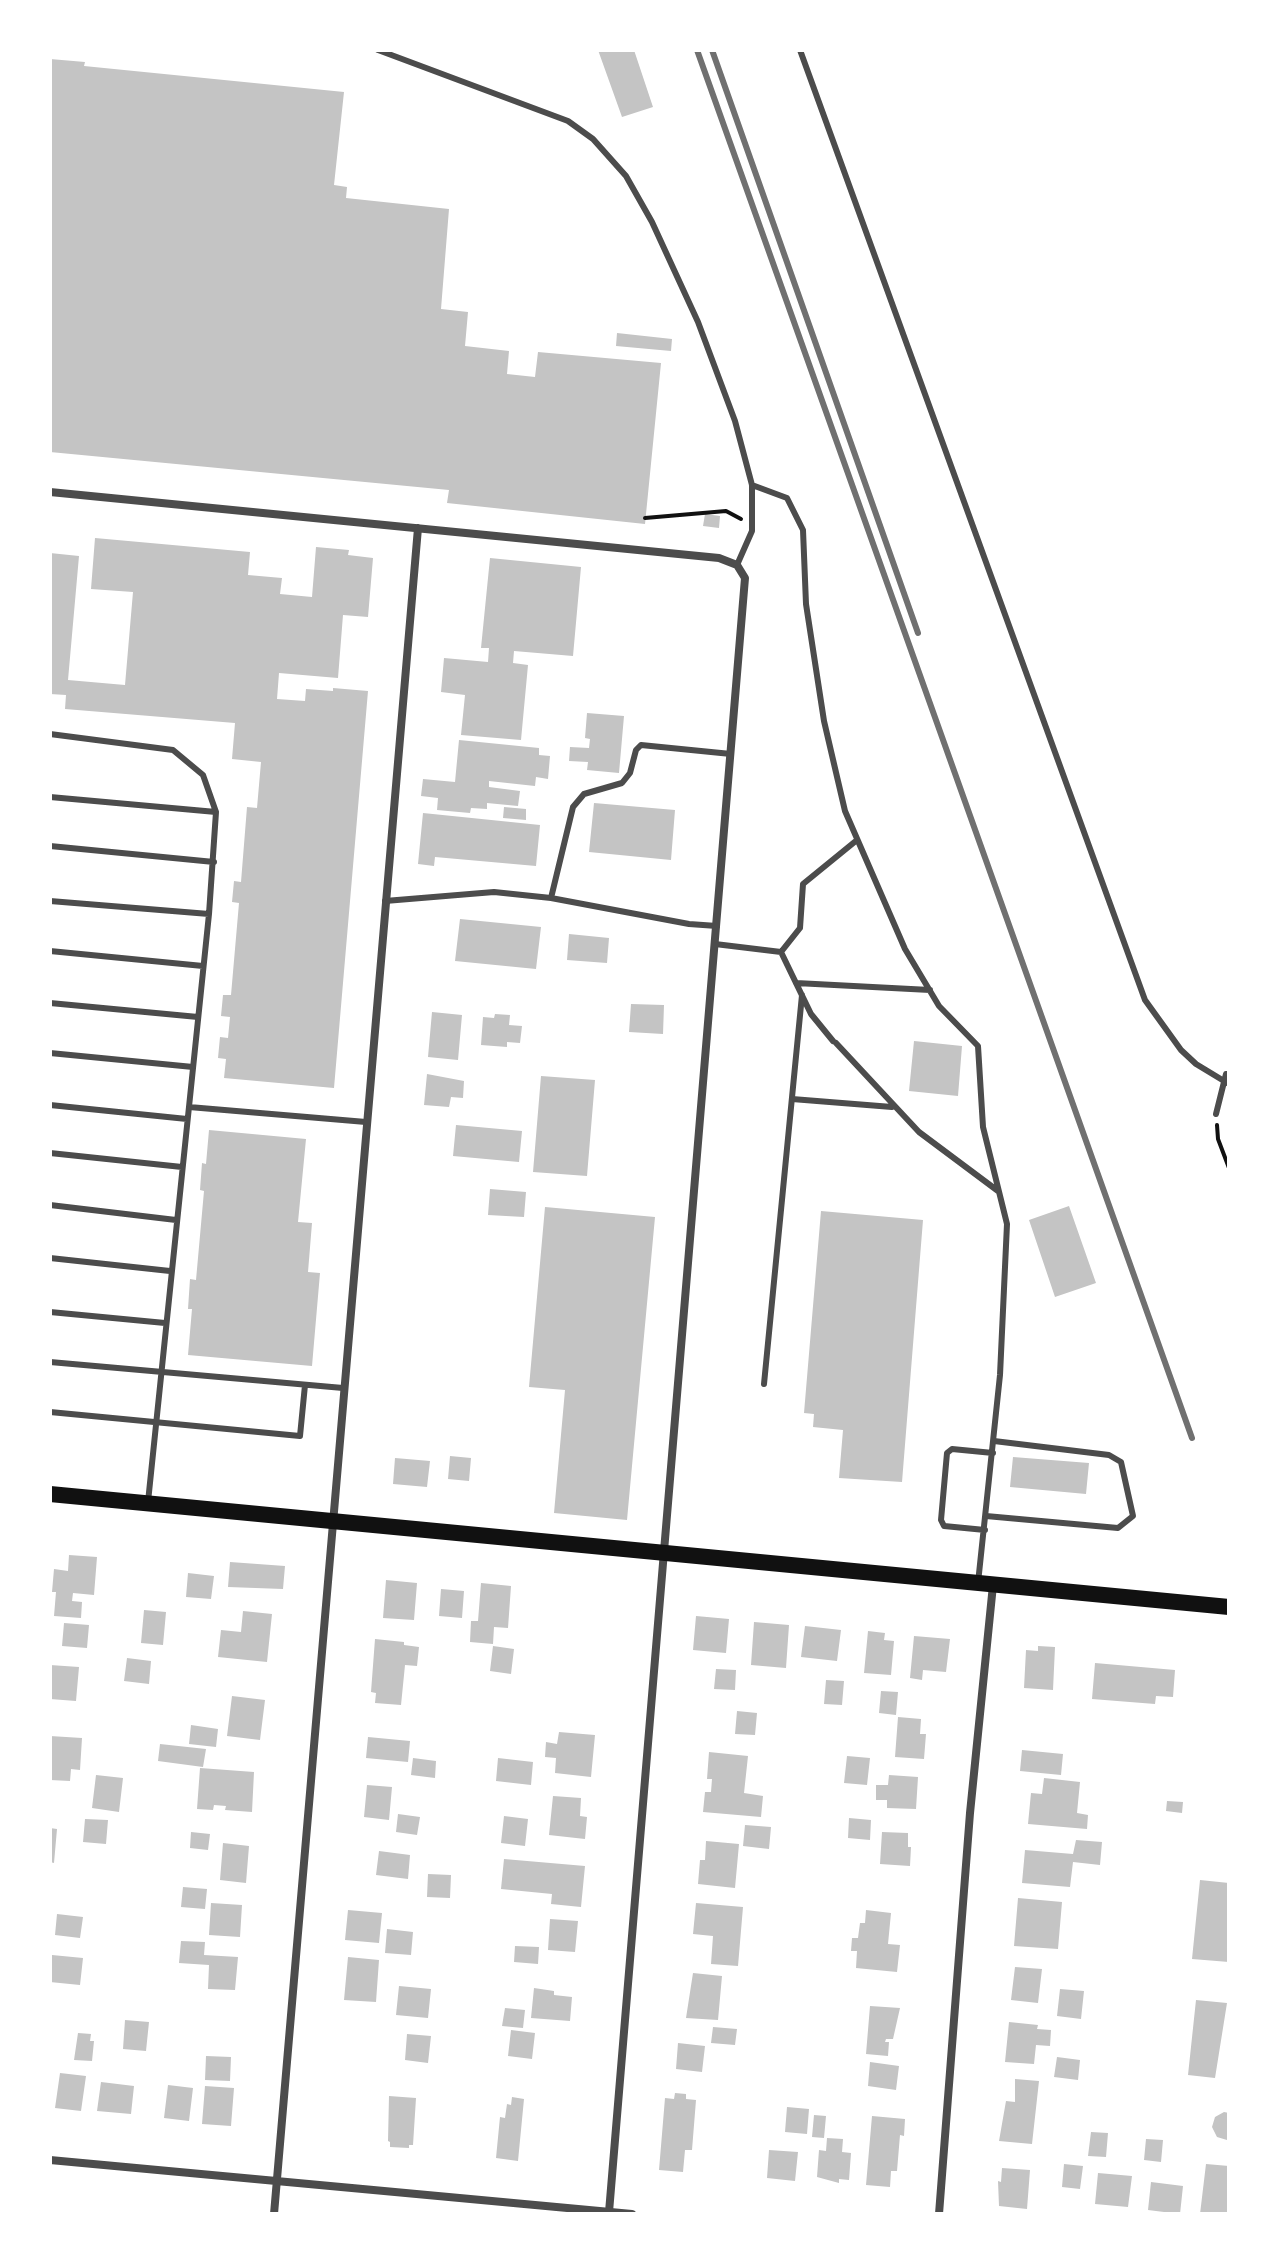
<!DOCTYPE html>
<html>
<head>
<meta charset="utf-8">
<style>
  body { margin:0 }
  #map { position:relative; width:1279px; height:2264px; overflow:hidden; background:#fff; font-family:Poppins,sans-serif }
  canvas { display:block }
  .frame { position:absolute; inset:0; border:52px solid #fff; pointer-events:none }
</style>
</head>
<body>
<div id="map">
<canvas width="1279" height="2264"></canvas>
<div class="frame"></div>
</div>
<script>
const ctx = document.querySelector('canvas').getContext('2d');
ctx.lineJoin = 'round';
function paint(path, color) { ctx.fillStyle = color; ctx.fill(path, 'evenodd'); }
const toPath = rows => new Path2D(rows.map(r => 'M' + r).join(''));
function stroke(path, color, width, dash) { ctx.strokeStyle = color; ctx.lineWidth = width; ctx.lineCap = dash ? 'butt' : 'round'; ctx.setLineDash(dash || []); ctx.stroke(path); }
const building = toPath([
  [598,50,634,50,653,107,622,117],
  [50,59,85,62,84,66,344,92,334,185,347,187,346,198,449,209,441,309,468,312,465,346,509,351,507,374,535,377,538,352,661,363,645,524,447,503,449,490,50,452],
  [617,333,672,339,671,351,616,346],
  [705,514,720,516,719,528,703,526],
  [95,538,250,552,248,575,282,578,280,594,312,597,316,547,349,550,348,555,373,558,368,617,343,615,338,678,279,673,277,699,305,701,306,689,333,691,333,688,368,691,334,1088,224,1078,226,1059,218,1058,220,1037,228,1038,230,1017,221,1016,223,995,231,995,239,903,232,902,234,881,241,882,247,807,257,808,261,762,232,759,235,723,65,709,66,695,50,694,50,553,79,556,68,680,125,685,133,592,91,589],
  [490,558,581,567,573,656,514,651,513,663,528,665,521,740,461,735,465,695,441,692,444,658,488,662,489,648,481,648],
  [587,713,624,716,619,773,587,770,588,762,569,761,570,747,589,748,590,739,585,738],
  [459,740,539,748,539,755,550,756,548,779,536,777,535,786,489,781,489,787,520,791,518,806,487,803,487,809,471,808,470,813,437,810,438,798,421,796,423,779,455,782],
  [594,803,675,810,671,860,589,852],
  [504,807,526,809,526,820,503,818],
  [423,813,540,825,536,866,435,857,434,866,418,864],
  [460,919,541,927,536,969,455,961],
  [569,934,609,938,607,963,567,960],
  [631,1004,664,1005,663,1034,629,1032],
  [432,1012,462,1015,458,1060,428,1057],
  [495,1014,510,1015,509,1025,522,1026,520,1043,507,1042,507,1047,481,1045,483,1017,494,1018],
  [914,1041,962,1046,958,1096,909,1091],
  [427,1074,464,1081,463,1098,451,1097,449,1107,424,1105],
  [541,1076,595,1080,587,1176,533,1172],
  [456,1125,522,1131,519,1162,453,1156],
  [209,1130,306,1139,298,1222,312,1223,308,1272,320,1273,312,1366,188,1355,192,1309,188,1309,190,1279,196,1280,204,1191,200,1190,202,1163,206,1164],
  [490,1189,526,1192,524,1217,488,1215],
  [1069,1206,1096,1283,1055,1297,1029,1220],
  [545,1207,655,1217,627,1520,554,1513,565,1390,529,1387],
  [821,1211,923,1220,902,1482,839,1478,843,1430,813,1427,814,1414,804,1413],
  [450,1456,471,1458,469,1481,448,1479],
  [1013,1457,1089,1463,1086,1494,1010,1487],
  [395,1458,430,1461,427,1487,393,1484],
  [69,1555,97,1557,94,1595,73,1593,72,1601,82,1602,81,1618,54,1616,56,1592,52,1592,54,1569,68,1571],
  [230,1562,285,1566,283,1589,228,1587],
  [188,1573,214,1576,211,1599,186,1597],
  [386,1580,417,1583,414,1620,383,1618],
  [481,1583,511,1586,508,1628,494,1627,493,1644,470,1642,471,1621,478,1621],
  [441,1589,464,1591,462,1618,439,1616],
  [144,1610,166,1612,163,1645,141,1643],
  [243,1611,272,1614,267,1662,218,1657,221,1630,241,1632],
  [696,1616,729,1619,726,1653,693,1650],
  [754,1622,789,1625,786,1668,751,1665],
  [64,1623,89,1625,87,1648,62,1646],
  [805,1626,841,1630,837,1661,801,1657],
  [868,1631,885,1633,884,1640,894,1641,891,1675,864,1673],
  [914,1636,950,1639,946,1672,923,1670,922,1680,910,1678],
  [375,1639,404,1642,404,1645,419,1647,417,1666,405,1665,401,1705,375,1703,376,1693,371,1692],
  [493,1646,514,1649,511,1674,490,1671],
  [1038,1646,1055,1647,1053,1690,1024,1688,1026,1650,1038,1651],
  [127,1658,151,1661,149,1684,124,1681],
  [1095,1663,1175,1670,1173,1697,1156,1696,1155,1704,1092,1699],
  [50,1665,79,1667,76,1701,50,1699],
  [716,1669,736,1670,735,1690,714,1689],
  [826,1680,844,1681,842,1705,824,1704],
  [881,1691,898,1692,896,1715,879,1713],
  [232,1696,265,1700,260,1740,227,1736],
  [737,1711,757,1713,755,1735,735,1734],
  [898,1717,921,1719,920,1734,926,1734,924,1759,895,1757],
  [191,1725,218,1729,216,1747,189,1744],
  [559,1732,595,1735,591,1777,555,1773,556,1758,545,1757,546,1742,557,1744],
  [50,1736,82,1738,80,1770,71,1769,70,1781,50,1780],
  [368,1737,410,1741,408,1762,366,1758],
  [160,1744,206,1749,203,1767,158,1761],
  [1022,1750,1063,1754,1061,1775,1020,1771],
  [709,1752,748,1756,744,1793,763,1796,761,1817,703,1812,705,1792,711,1792,712,1779,707,1779],
  [847,1756,870,1758,867,1785,844,1783],
  [413,1758,436,1761,435,1778,411,1775],
  [498,1758,533,1762,531,1785,496,1781],
  [200,1768,254,1772,252,1812,225,1810,226,1806,214,1805,213,1810,197,1809],
  [96,1775,123,1778,119,1812,92,1808],
  [889,1775,918,1777,916,1809,887,1808,887,1800,876,1800,876,1785,888,1785],
  [1044,1778,1080,1782,1077,1813,1088,1815,1087,1829,1028,1824,1031,1793,1042,1794],
  [367,1785,392,1787,389,1820,364,1817],
  [553,1796,581,1798,580,1816,587,1817,585,1839,549,1835],
  [1167,1801,1183,1802,1182,1813,1166,1811],
  [398,1814,420,1817,417,1835,396,1832],
  [504,1816,528,1819,525,1846,501,1843],
  [849,1818,871,1820,870,1840,848,1838],
  [85,1819,108,1820,106,1844,83,1842],
  [745,1825,771,1827,769,1849,743,1846],
  [50,1828,57,1829,54,1863,50,1862],
  [191,1832,210,1834,208,1850,190,1848],
  [882,1832,908,1833,908,1847,911,1847,910,1866,880,1864],
  [1076,1840,1102,1842,1100,1865,1073,1862,1070,1887,1022,1883,1025,1850,1073,1854],
  [706,1841,739,1844,735,1888,698,1884,700,1860,705,1860],
  [223,1843,249,1846,246,1883,220,1880],
  [379,1851,410,1855,408,1879,376,1875],
  [504,1859,585,1866,581,1907,551,1904,552,1894,501,1889],
  [428,1874,451,1875,450,1898,427,1897],
  [1200,1880,1229,1883,1229,1962,1192,1959],
  [183,1887,207,1889,205,1909,181,1907],
  [1018,1898,1062,1902,1058,1949,1014,1946],
  [211,1903,242,1905,240,1937,209,1935],
  [696,1903,743,1907,738,1966,711,1964,713,1936,693,1934],
  [348,1910,382,1913,379,1943,345,1940],
  [866,1910,891,1913,888,1944,900,1945,897,1972,856,1968,857,1951,851,1951,852,1938,858,1938,860,1923,865,1923],
  [57,1914,83,1917,80,1938,55,1935],
  [550,1919,578,1921,575,1952,548,1950],
  [387,1929,413,1932,411,1955,385,1953],
  [181,1941,205,1942,204,1955,238,1957,235,1990,208,1989,209,1965,179,1963],
  [515,1946,539,1947,538,1964,514,1962],
  [52,1955,83,1958,80,1985,50,1982],
  [348,1957,379,1960,376,2002,344,2000],
  [1015,1967,1042,1969,1038,2003,1011,2000],
  [693,1973,722,1976,718,2020,686,2018],
  [399,1986,431,1989,428,2018,396,2015],
  [534,1988,554,1991,554,1995,572,1997,570,2021,531,2018],
  [1060,1989,1084,1991,1081,2019,1057,2016],
  [1196,2000,1227,2003,1215,2078,1188,2075],
  [870,2006,900,2008,893,2039,886,2039,885,2042,889,2042,888,2056,866,2054],
  [505,2008,525,2010,523,2028,502,2026],
  [125,2020,149,2022,146,2051,123,2049],
  [1009,2022,1038,2025,1037,2029,1051,2030,1050,2046,1036,2045,1034,2064,1005,2062],
  [713,2027,737,2029,735,2045,711,2043],
  [511,2030,535,2033,532,2059,508,2056],
  [78,2033,91,2034,90,2041,94,2041,92,2061,74,2060],
  [407,2034,431,2036,428,2063,405,2060],
  [678,2043,705,2046,702,2072,676,2069],
  [206,2056,231,2057,230,2081,205,2080],
  [1057,2057,1080,2060,1078,2080,1054,2077],
  [870,2062,899,2066,896,2090,868,2086],
  [60,2073,86,2076,81,2111,55,2108],
  [1015,2079,1039,2081,1032,2144,999,2141,1006,2101,1015,2102],
  [101,2082,134,2086,131,2114,97,2111],
  [168,2085,193,2088,189,2121,164,2118],
  [205,2086,234,2088,231,2126,202,2124],
  [675,2093,686,2094,686,2099,696,2100,692,2150,685,2150,683,2172,659,2170,665,2098,674,2099],
  [389,2096,416,2098,413,2145,409,2145,409,2148,390,2147,390,2142,388,2141],
  [512,2097,524,2099,518,2161,496,2158,500,2117,505,2118,507,2104,511,2105],
  [787,2107,809,2109,807,2134,785,2132],
  [1224,2112,1229,2113,1227,2140,1217,2137,1212,2127,1215,2117],
  [814,2115,826,2116,824,2138,812,2137],
  [872,2116,905,2119,904,2136,900,2135,897,2171,891,2171,890,2187,866,2185],
  [1091,2132,1108,2133,1106,2157,1088,2156],
  [827,2138,843,2139,842,2152,851,2153,849,2180,839,2179,839,2183,817,2177,819,2150,826,2151],
  [1146,2139,1163,2140,1161,2162,1144,2160],
  [769,2150,798,2152,795,2181,767,2178],
  [1064,2164,1083,2166,1080,2189,1062,2187],
  [1206,2164,1229,2166,1229,2214,1200,2214],
  [1002,2168,1030,2170,1027,2209,999,2206,998,2181,1001,2182],
  [1098,2173,1132,2176,1128,2207,1095,2204],
  [1151,2182,1183,2186,1180,2214,1148,2210]
]);
const path = toPath([
  [645,518,726,511,741,519],
  [1217,1125,1218,1139,1229,1168]
]);
const service = toPath([
  [378,50,568,121,593,139,626,176,652,222,698,322,735,421,752,485,752,531,737,565],
  [800,50,1145,1000,1181,1050,1196,1064,1229,1084],
  [752,485,787,498,803,530,806,604,824,721,845,811,905,949,939,1006,978,1046,983,1127,1007,1224,1000,1375,978,1583],
  [50,734,173,750,203,775,216,812,209,914,148,1502],
  [50,797,216,812],
  [50,846,214,862],
  [551,898,573,807,584,794,622,783,630,773,636,750,641,745,731,754],
  [50,901,209,914],
  [385,901,494,892,551,898,689,924,717,926],
  [715,944,781,952,811,1014,833,1041],
  [50,951,203,966],
  [781,952,800,928,803,884,857,840],
  [796,983,930,990],
  [50,1003,198,1017],
  [836,1043,919,1132,998,1191],
  [50,1053,193,1067],
  [792,1099,892,1107],
  [50,1105,187,1119],
  [189,1107,366,1122],
  [1216,1114,1226,1074],
  [50,1153,182,1167],
  [50,1205,176,1220],
  [50,1258,170,1271],
  [50,1312,165,1323],
  [50,1362,343,1388],
  [764,1384,802,995],
  [50,1412,300,1436,305,1385],
  [986,1516,1118,1528,1133,1516,1121,1462,1109,1455,994,1441],
  [985,1530,944,1526,941,1520,947,1453,952,1449,993,1453]
]);
const minor = toPath([
  [50,492,719,558,737,565,745,578,609,2212],
  [50,2160,632,2214],
  [274,2214,418,528],
  [939,2214,970,1813,993,1585]
]);
const secondary = toPath([
  [50,1494,1229,1607]
]);
const rail = toPath([
  [697,50,1192,1438],
  [712,50,918,633]
]);
paint(building, '#c4c4c4');
stroke(path, '#111', 4);
stroke(service, '#4c4c4c', 6);
stroke(minor, '#4c4c4c', 8);
stroke(secondary, '#111', 16);
stroke(rail, '#707070', 6);
</script>
</body>
</html>
